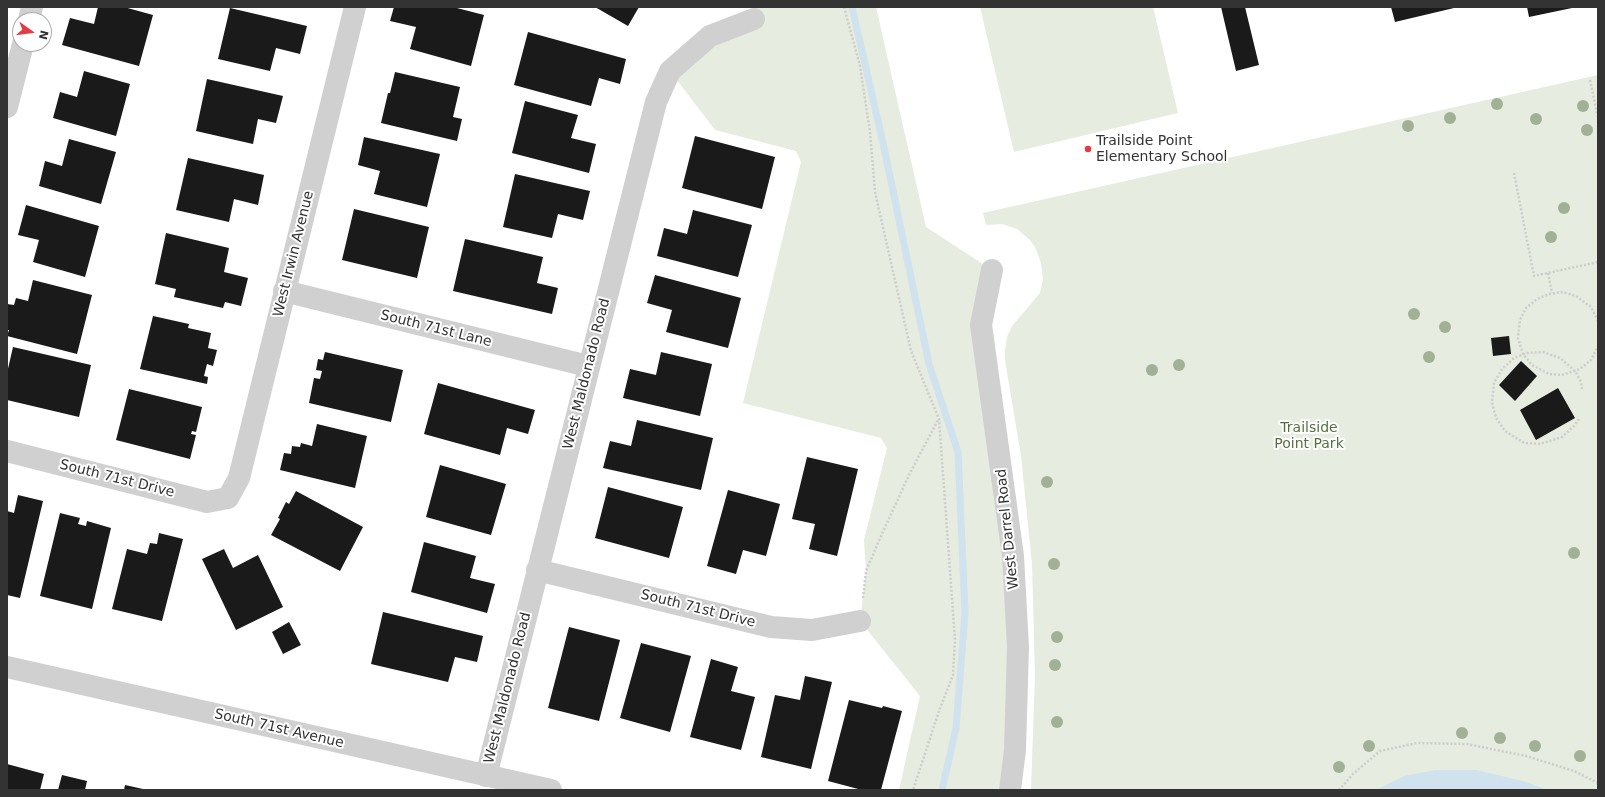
<!DOCTYPE html>
<html>
<head>
<meta charset="utf-8">
<style>
  body { margin:0 }
  #map { position:relative; width:1605px; height:797px; overflow:hidden; background:#fff; font-family:"DejaVu Sans",sans-serif }
  canvas { display:block }
  .frame { position:absolute; inset:0; border:8px solid #333; pointer-events:none }
  .north { position:absolute; left:12px; top:12px; width:40px; height:40px; box-sizing:border-box; background:#fff; border:1px solid #adadad; border-radius:50%; rotate:104deg; font-size:11px; font-weight:700; line-height:16px; text-align:center; color:#333 }
  .north::after { content:''; display:block; margin:auto; width:14px; height:18px; background:#e63946; clip-path:polygon(50% 0,100% 100%,50% 72%,0 100%) }
</style>
</head>
<body>
<div id="map">
<canvas width="1605" height="797"></canvas>
<div class="frame"></div>
<div class="north">N</div>
</div>
<script>
const ctx = document.querySelector('canvas').getContext('2d');
ctx.lineJoin = 'round';
function paint(path, color) { ctx.fillStyle = color; ctx.fill(path, 'evenodd'); }
const toPath = rows => new Path2D(rows.map(r => 'M' + r).join(''));
function stroke(path, color, width, dash) { ctx.strokeStyle = color; ctx.lineWidth = width; ctx.lineCap = dash ? 'butt' : 'round'; ctx.setLineDash(dash || []); ctx.stroke(path); }
function label(font, color, halo, rows, align = 'center') {
  ctx.font = font + ' "DejaVu Sans",sans-serif'; ctx.lineWidth = 4; ctx.setLineDash([]); ctx.textBaseline = 'middle'; ctx.strokeStyle = halo; ctx.fillStyle = color; for (const [text, x, y, turn = 0] of rows) {
    ctx.save(); ctx.translate(x, y); ctx.rotate((+turn || 0) * Math.PI / 180); ctx.textAlign = isNaN(turn) ? turn : align; if (halo) ctx.strokeText(text, 0, 0); ctx.fillText(text, 0, 0); ctx.restore();
  }
}
const green = toPath([
  [752,7,876,7,926,227,992,270,981,325,1013,556,1010,790,899,790,920,696,860,621,866,571,864,540,887,448,881,438,743,403,801,162,796,151,715,130,670,71,754,19],
  [980,7,1153,7,1178,113,1014,152],
  [1598,75,1598,790,1031,790,1035,675,1032,564,1021,456,1005,360,1005,350,1007,337,1012,326,1040,293,1043,279,1041,263,1036,249,1030,240,1017,229,1002,224,986,225,983,213]
]);
const water = toPath([
  [1436,770,1476,770,1523,781,1548,790,1376,790,1404,776]
]);
const stream = toPath([
  [852,7,883,143,929,364,958,452,965,613,956,728,942,790]
]);
const building = toPath([
  [98,7,124,7,153,15,139,66,62,45,70,18,94,24],
  [394,7,453,7,484,15,471,66,410,49,416,27,390,21],
  [595,7,639,7,628,26],
  [1221,7,1245,7,1259,65,1236,71],
  [1391,7,1454,7,1454,8,1395,22],
  [1527,7,1572,7,1572,8,1529,17],
  [230,8,307,26,300,54,276,48,270,71,218,59],
  [528,32,626,59,620,84,599,78,591,106,514,85],
  [84,71,130,84,116,136,53,118,60,92,77,97],
  [395,72,460,87,453,117,462,119,457,141,381,123,388,93,390,93],
  [207,79,283,96,276,123,258,119,253,144,196,131],
  [525,101,578,115,571,138,596,144,589,173,512,153],
  [695,136,775,157,762,209,682,188],
  [364,137,440,154,427,207,374,194,380,171,358,165],
  [69,139,116,152,101,204,39,186,45,161,62,166],
  [188,158,264,175,258,205,234,199,229,222,176,210],
  [515,174,590,191,583,220,558,214,552,238,503,227],
  [26,205,99,226,85,277,33,262,39,240,18,235],
  [354,209,429,227,417,278,342,260],
  [693,210,752,225,738,277,657,256,664,228,687,234],
  [166,233,229,248,224,272,248,278,241,306,225,302,223,308,174,297,176,289,155,284],
  [465,239,543,257,537,283,558,288,552,314,453,291],
  [655,275,741,298,728,348,666,332,672,310,647,303],
  [33,280,92,295,77,354,7,336,9,330,7,330,7,304,14,305,16,298,28,301],
  [153,316,189,324,188,328,211,333,208,348,217,350,213,366,207,364,204,376,208,377,207,384,140,369],
  [1509,336,1511,354,1493,356,1491,338],
  [13,347,91,365,79,417,7,400,7,373],
  [325,352,403,370,391,422,309,403,314,378,320,379,322,371,316,370,318,359,323,360],
  [661,352,712,364,700,416,623,398,630,369,656,375],
  [1521,361,1537,376,1515,401,1499,385],
  [438,383,535,410,528,434,507,428,500,455,424,434],
  [1558,388,1575,418,1536,440,1520,410],
  [129,389,202,407,196,432,192,431,191,434,196,435,190,459,116,440],
  [637,420,713,438,701,490,603,468,610,441,631,446],
  [317,424,367,436,355,488,280,470,284,453,291,454,292,446,300,447,301,443,312,446],
  [807,457,858,469,837,556,809,549,815,524,792,519],
  [440,465,506,484,491,535,426,517],
  [608,487,683,507,669,558,595,538],
  [728,490,780,504,766,556,743,550,736,574,707,566],
  [296,491,363,527,340,571,271,535,280,519,278,518,286,502,289,504],
  [18,495,43,501,20,598,7,595,7,511,14,513],
  [60,513,80,518,78,524,86,526,87,521,111,528,92,609,40,596],
  [159,533,183,539,162,621,112,609,127,549,147,554,150,543,157,544],
  [424,542,476,556,470,578,495,584,487,613,411,592],
  [224,549,233,568,258,555,283,607,236,630,202,559],
  [383,612,483,636,477,662,455,657,448,682,371,664],
  [289,622,301,645,283,654,272,632],
  [569,627,620,640,599,721,548,708],
  [641,643,691,656,670,732,620,718],
  [711,659,738,667,731,691,755,697,741,750,690,737],
  [805,676,832,682,811,769,761,757,775,695,800,700],
  [849,700,882,708,883,706,902,711,881,790,862,790,828,781],
  [7,764,44,774,40,790,7,790],
  [62,775,87,781,85,790,58,790],
  [125,785,143,789,143,790,124,790]
]);
const path = toPath([
  [844,7,860,66,870,132,875,192,911,351,939,419,955,640,953,675,939,711,913,790],
  [1590,80,1598,118],
  [1514,173,1534,276,1598,262],
  [1548,273,1552,293],
  [1598,321,1591,307,1576,296,1563,292,1549,294,1537,299,1526,308,1520,320,1518,338,1523,354,1532,365,1549,374,1562,375,1580,369,1591,360,1598,346],
  [1579,419,1574,426,1562,437,1540,444,1524,443,1505,431,1496,418,1492,403,1494,383,1502,369,1514,358,1527,353,1543,352,1560,358,1575,371,1581,382,1582,389],
  [863,598,866,571,881,536,909,475,938,420],
  [1339,790,1353,774,1380,751,1417,743,1467,744,1526,756,1574,771,1598,783]
]);
const minor = toPath([
  [29,20,32,7],
  [7,107,23,44],
  [992,270,981,325,1013,556,1018,647,1015,750,1010,790],
  [284,291,588,366],
  [7,451,207,502,228,498,239,478,355,7],
  [537,570,771,627,812,630,860,621],
  [7,667,551,790],
  [486,776,656,102,670,71,710,36,754,19]
]);
const trees = [
  [1497,104],
  [1583,106],
  [1450,118],
  [1536,119],
  [1408,126],
  [1587,130],
  [1564,208],
  [1551,237],
  [1414,314],
  [1445,327],
  [1429,357],
  [1179,365],
  [1152,370],
  [1047,482],
  [1574,553],
  [1054,564],
  [1057,637],
  [1055,665],
  [1057,722],
  [1462,733],
  [1500,738],
  [1369,746],
  [1535,746],
  [1580,756],
  [1339,767]
];
const markers = [
  [1088,149,4,"#e63946"]
];
const poiNames = [
  ["Trailside Point",1096,141],
  ["Elementary School",1096,157]
];
const streetNames = [
  ["West Irwin Avenue",294,254,-76],
  ["South 71st Lane",436,329,14],
  ["West Maldonado Road",587,374,-76],
  ["South 71st Drive",117,479,14],
  ["West Darrel Road",1008,529,-96],
  ["South 71st Drive",698,609,14],
  ["West Maldonado Road",508,688,-76],
  ["South 71st Avenue",279,729,13]
];
const parkNames = [
  ["Trailside",1309,428],
  ["Point Park",1309,444]
];
paint(green, '#e6ecdf');
paint(water, '#cfe2ee');
stroke(stream, '#cfe2ee', 7);
paint(building, '#1a1a1a');
stroke(path, '#cdcdcd', 2.5, [2, 2]);
stroke(minor, '#d0d0d0', 22);
ctx.fillStyle = '#a2b095';
for (const [x, y] of trees) { ctx.beginPath(); ctx.arc(x, y, 6, 0, 2 * Math.PI); ctx.fill(); }
for (const [x, y, r, color] of markers) { const dot = new Path2D(); dot.arc(x, y, r, 0, 2 * Math.PI); ctx.fillStyle = color; ctx.fill(dot); stroke(dot, '#fff', 1.5); }
label('14px', '#333', '#fff', poiNames, 'left');
label('14px', '#333', '#fff', streetNames);
label('14px', '#56703f', '#fff', parkNames);
</script>
</body>
</html>
